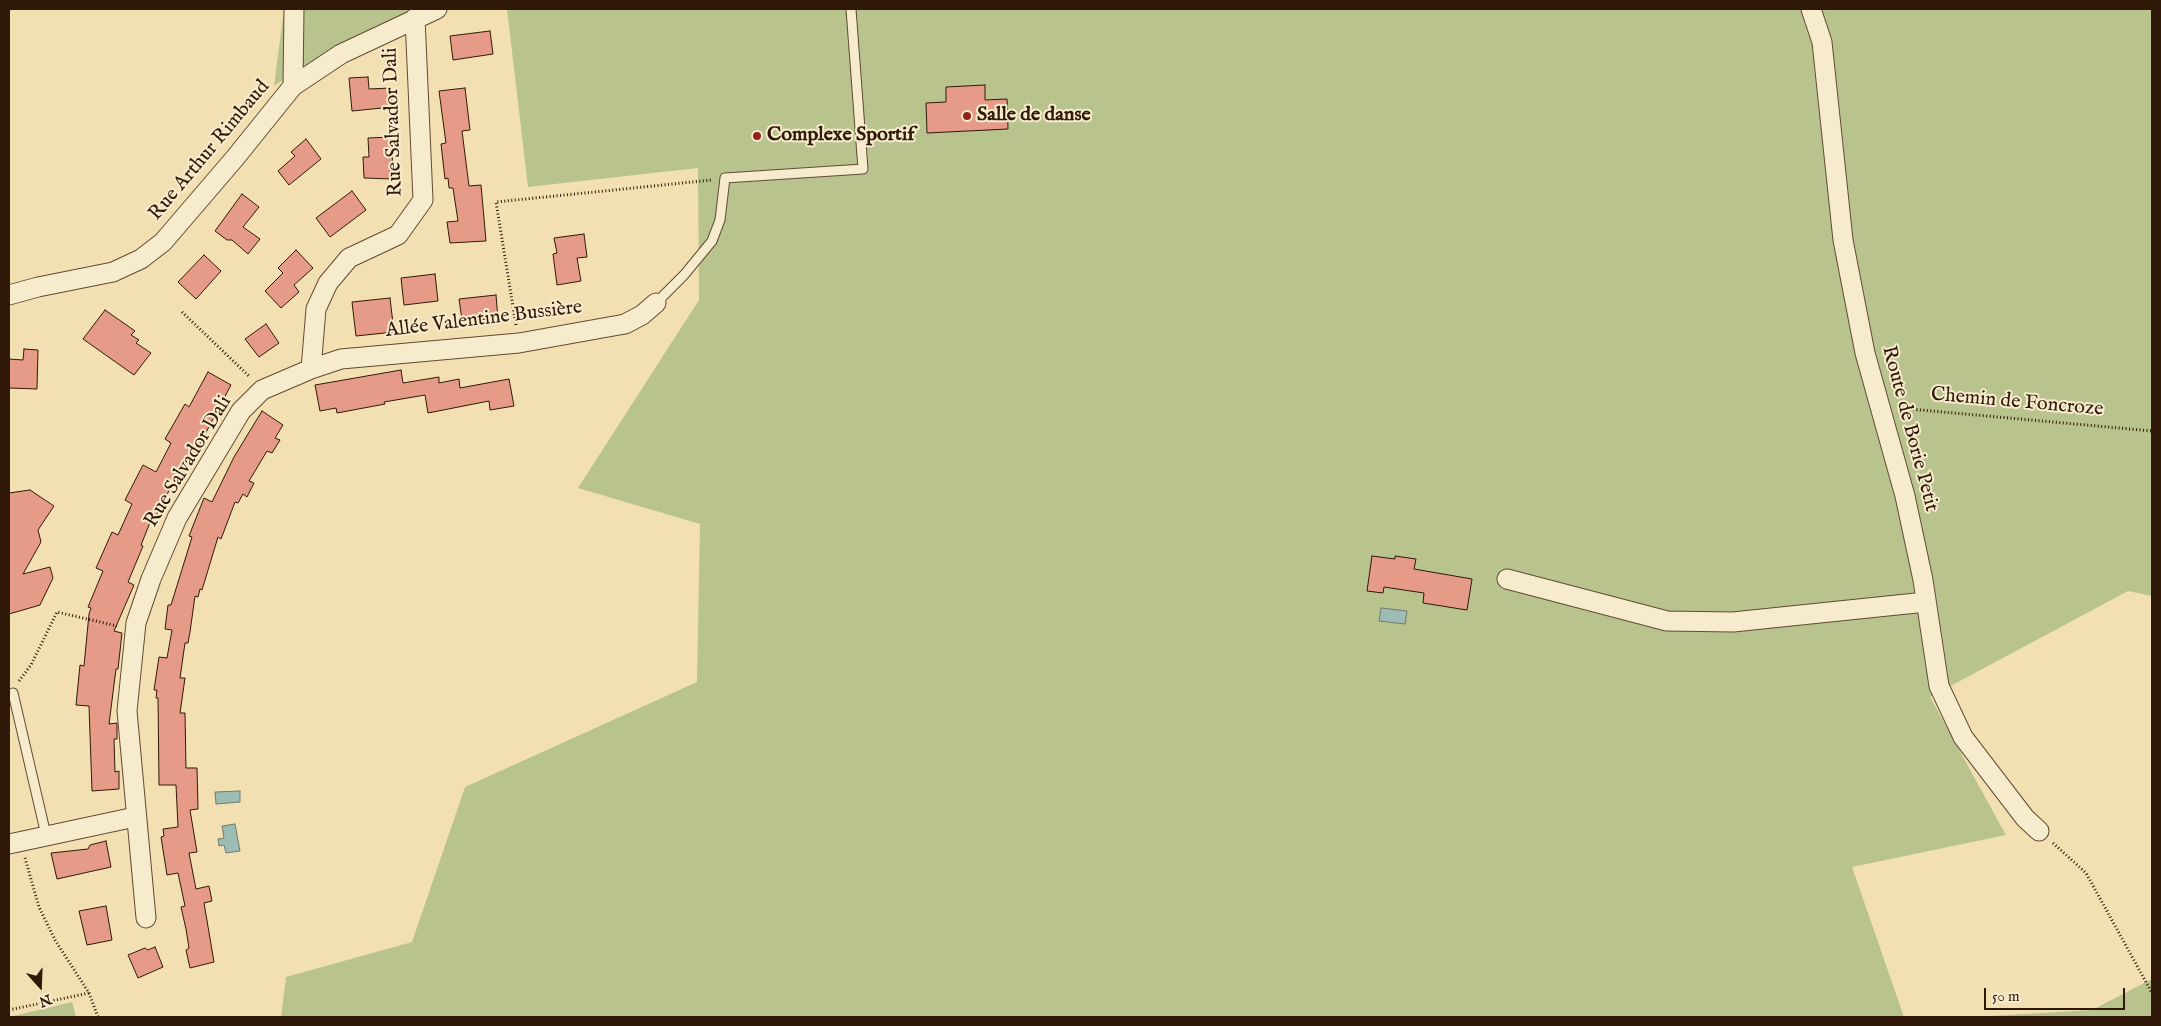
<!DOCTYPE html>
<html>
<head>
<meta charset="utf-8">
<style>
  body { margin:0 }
  #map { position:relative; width:2161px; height:1026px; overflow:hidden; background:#f3e0b2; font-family:"IM FELL English",serif }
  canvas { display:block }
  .frame { position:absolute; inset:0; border:10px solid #301908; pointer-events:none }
  .north { position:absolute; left:15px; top:961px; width:50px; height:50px; -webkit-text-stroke:4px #f7ebcd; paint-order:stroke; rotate:160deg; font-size:14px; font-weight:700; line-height:20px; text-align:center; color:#301908 }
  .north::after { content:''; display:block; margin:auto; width:18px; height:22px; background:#301908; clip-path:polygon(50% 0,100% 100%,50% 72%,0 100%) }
  .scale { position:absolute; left:1984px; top:988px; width:141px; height:22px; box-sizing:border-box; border:2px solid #301908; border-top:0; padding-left:6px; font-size:15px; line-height:18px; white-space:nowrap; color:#301908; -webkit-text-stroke:4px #f7ebcd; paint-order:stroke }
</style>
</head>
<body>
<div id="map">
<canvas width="2161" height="1026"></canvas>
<div class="frame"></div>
<div class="north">N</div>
<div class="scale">50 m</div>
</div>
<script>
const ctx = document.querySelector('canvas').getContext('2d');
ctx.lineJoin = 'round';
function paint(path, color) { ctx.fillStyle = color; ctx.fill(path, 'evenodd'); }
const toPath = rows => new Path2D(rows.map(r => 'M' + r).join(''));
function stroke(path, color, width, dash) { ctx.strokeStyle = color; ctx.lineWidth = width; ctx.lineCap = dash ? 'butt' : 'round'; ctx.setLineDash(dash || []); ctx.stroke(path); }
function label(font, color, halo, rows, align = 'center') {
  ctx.font = font + ' "IM FELL English",serif'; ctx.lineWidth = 4; ctx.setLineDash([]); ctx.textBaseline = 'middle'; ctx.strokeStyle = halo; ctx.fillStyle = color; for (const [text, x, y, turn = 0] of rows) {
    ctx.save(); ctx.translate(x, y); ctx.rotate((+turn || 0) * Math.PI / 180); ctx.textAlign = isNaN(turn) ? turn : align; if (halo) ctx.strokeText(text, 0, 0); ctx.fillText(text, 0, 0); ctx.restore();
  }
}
const green = toPath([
  [284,9,421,9,335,47,274,86],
  [507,9,2152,9,2152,596,2128,591,1930,697,2006,835,1852,867,1904,1017,281,1017,286,977,412,942,465,787,697,682,700,524,578,488,699,300,698,168,528,187],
  [2152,979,2152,1017,1974,1017,2092,1010],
  [72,1002,76,1017,9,1017]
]);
const water = toPath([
  [1381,608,1407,611,1405,624,1379,621,1381,608],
  [240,791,240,802,216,804,215,792,240,791],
  [235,824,240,851,226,853,224,845,219,846,218,839,224,838,222,826,235,824]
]);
const building = toPath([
  [490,31,493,54,453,60,450,36,490,31],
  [368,77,369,89,391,88,392,107,352,111,349,78,368,77],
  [985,85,985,100,1007,99,1008,129,927,133,926,103,946,102,946,87,985,85],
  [465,88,470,130,462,131,469,186,481,185,486,241,450,243,447,222,458,221,453,188,449,188,448,178,445,179,441,144,446,143,439,91,465,88],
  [391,137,393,170,390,170,391,179,364,178,363,157,369,157,368,138,391,137],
  [306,139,321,159,289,185,278,171,295,156,291,152,306,139],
  [352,191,366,210,330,237,316,218,352,191],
  [242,194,259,207,243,227,260,239,248,254,232,240,227,240,215,231,242,194],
  [584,234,587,257,577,258,581,281,557,285,553,254,557,253,554,238,584,234],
  [296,250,313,268,294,285,299,292,281,308,265,291,283,273,278,268,296,250],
  [204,255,221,271,196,299,178,282,204,255],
  [435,274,438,301,404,305,401,278,435,274],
  [496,295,498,319,462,320,459,299,496,295],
  [390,298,394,332,356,336,352,302,390,298],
  [105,310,135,331,131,335,139,340,136,343,151,353,134,375,83,339,105,310],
  [266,324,279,343,259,357,245,339,266,324],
  [24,349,38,350,37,389,9,388,9,359,23,360,24,349],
  [401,370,403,383,439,377,439,383,459,379,460,388,509,379,514,406,490,410,489,401,428,413,425,395,384,402,385,404,337,413,336,408,320,411,315,385,401,370],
  [208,372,231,385,183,476,176,477,156,516,153,515,141,545,143,546,128,582,134,585,114,631,122,633,118,669,116,669,109,724,117,723,117,739,114,739,115,772,119,771,119,789,92,791,89,706,76,705,80,665,84,666,89,614,91,608,88,607,103,571,96,568,112,532,118,535,132,504,125,500,143,465,156,472,171,443,165,439,185,404,189,407,208,372],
  [262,411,283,425,275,438,280,440,272,453,267,451,249,481,254,483,247,497,243,494,238,503,235,502,221,539,218,537,202,590,200,589,198,597,195,596,190,632,188,643,185,643,180,678,185,678,180,713,185,713,186,768,197,768,198,809,190,810,197,852,189,853,196,889,209,886,212,901,204,903,214,962,190,968,186,950,189,948,186,929,181,907,185,906,178,873,167,875,161,837,164,836,163,829,178,827,176,785,159,785,158,698,156,698,157,690,154,690,159,657,167,658,172,630,165,629,168,605,171,605,192,537,189,536,204,498,212,502,234,457,262,411],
  [30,490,54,506,38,530,41,542,23,574,50,567,53,578,40,605,9,614,9,493,30,490],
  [1372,556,1395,559,1395,556,1416,559,1414,569,1472,579,1467,610,1423,603,1424,593,1384,587,1383,593,1367,591,1372,556],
  [106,841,111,867,57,879,51,853,88,849,90,845,106,841],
  [106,906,112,940,87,945,79,911,106,906],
  [155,947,163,967,138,978,128,955,145,948,148,950,155,947]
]);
const path = toPath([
  [182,312,250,377],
  [516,325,496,202,712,180],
  [1899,408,2152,431],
  [19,681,31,665,57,612,117,626],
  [2053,843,2086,873,2152,993],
  [25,858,39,907,55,940,89,993,98,1017],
  [9,1010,89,993]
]);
const lane = toPath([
  [656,303,684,275,712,241,720,220,725,178,863,169,851,9],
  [13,693,46,835]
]);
const street = toPath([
  [1811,9,1822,42,1843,240,1865,353,1905,496,1923,580,1939,686,1963,737,2025,818,2039,831],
  [293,86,294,9],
  [9,295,38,287,113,272,141,259,163,242,235,158,293,86,341,54,437,9],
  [311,369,316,309,328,283,349,258,398,235,423,200,415,18],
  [1507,579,1667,621,1733,622,1926,602],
  [9,844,135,817],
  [146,918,127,711,136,623,151,579,177,518,241,411,262,390,311,369,341,359,519,343,625,324,642,315,656,303]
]);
const markers = [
  [967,116,5,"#8f2418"],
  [757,136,5,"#8f2418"]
];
const poiNames = [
  ["Salle de danse",977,116],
  ["Complexe Sportif",767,136]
];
const streetNames = [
  ["Rue Salvador Dali",394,122,-92],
  ["Rue Arthur Rimbaud",210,151,-50],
  ["Allée Valentine Bussière",484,320,-7],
  ["Chemin de Foncroze",2017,403,5],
  ["Route de Borie Petit",1909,429,75],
  ["Rue Salvador Dali",189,462,-59]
];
paint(green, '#b8c38e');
paint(water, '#9dbcb3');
stroke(water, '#717b6f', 1);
paint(building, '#e59b88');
stroke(building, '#301908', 1);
stroke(lane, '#614b32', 11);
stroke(street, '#614b32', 21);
stroke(path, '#301908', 3, [1, 2.5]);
stroke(lane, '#f7ebcd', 9);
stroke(street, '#f7ebcd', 19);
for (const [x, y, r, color] of markers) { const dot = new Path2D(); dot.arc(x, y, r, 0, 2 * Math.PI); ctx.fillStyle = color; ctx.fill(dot); stroke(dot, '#f7ebcd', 2); }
label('bold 20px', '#301908', '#f7ebcd', poiNames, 'left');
label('20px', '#301908', '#f7ebcd', streetNames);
</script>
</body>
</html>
